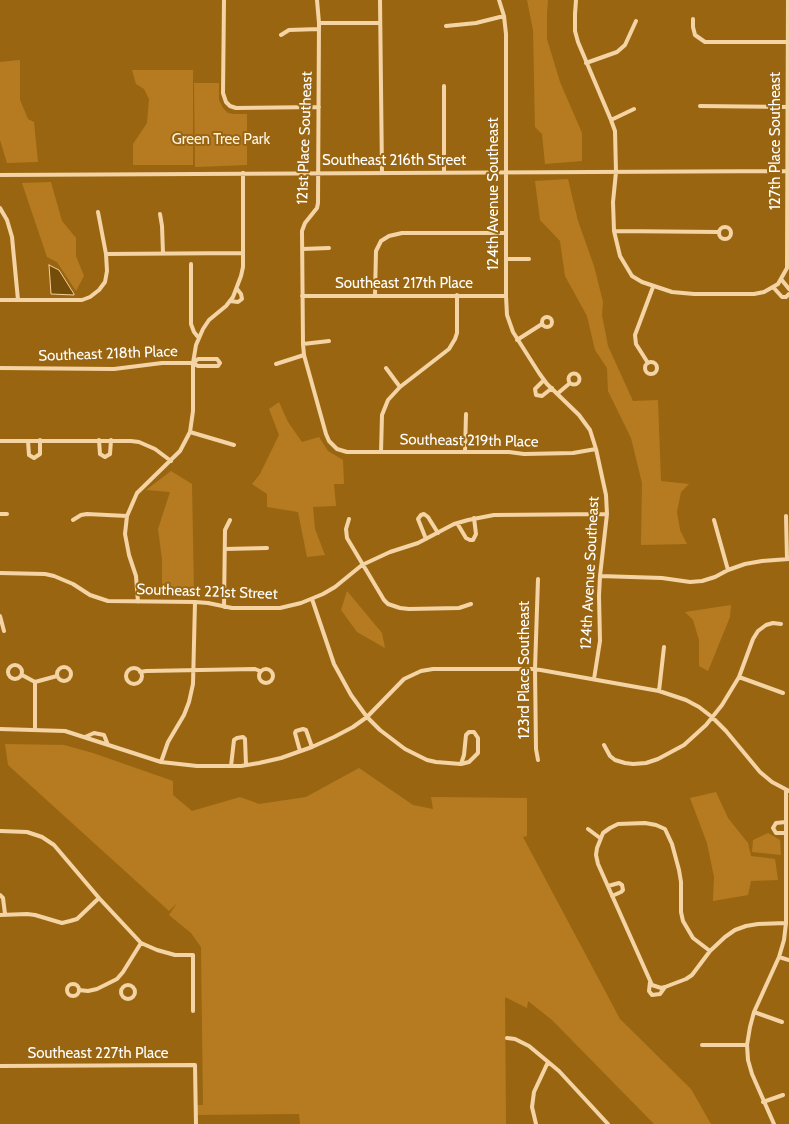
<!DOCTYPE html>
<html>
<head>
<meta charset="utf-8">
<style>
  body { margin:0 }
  canvas { display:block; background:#996511 }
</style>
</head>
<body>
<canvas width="789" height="1124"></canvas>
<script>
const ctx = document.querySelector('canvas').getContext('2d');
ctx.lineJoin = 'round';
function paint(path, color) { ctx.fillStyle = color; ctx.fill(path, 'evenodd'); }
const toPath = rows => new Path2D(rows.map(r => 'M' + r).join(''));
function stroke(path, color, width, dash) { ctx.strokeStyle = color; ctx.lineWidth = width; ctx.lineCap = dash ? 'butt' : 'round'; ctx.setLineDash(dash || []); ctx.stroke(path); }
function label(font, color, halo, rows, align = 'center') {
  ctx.font = font + ' Cabin,sans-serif'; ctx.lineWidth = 4; ctx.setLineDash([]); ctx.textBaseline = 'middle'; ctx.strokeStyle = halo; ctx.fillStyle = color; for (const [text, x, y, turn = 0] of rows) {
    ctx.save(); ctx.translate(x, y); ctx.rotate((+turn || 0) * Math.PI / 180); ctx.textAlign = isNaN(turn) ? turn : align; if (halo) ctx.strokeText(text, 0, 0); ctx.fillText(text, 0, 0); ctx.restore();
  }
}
const green = toPath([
  [527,0,548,0,547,13,547,39,560,82,582,133,582,161,545,164,542,134,535,127,533,30],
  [20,60,20,100,28,119,34,122,38,162,7,163,0,140,0,62],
  [132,70,193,70,193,165,133,165,133,144,147,123,149,99,144,89,136,84],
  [194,83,219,83,219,100,223,108,228,113,234,114,247,114,247,165,195,167],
  [568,179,578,221,594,266,603,302,602,315,608,346,633,401,658,400,661,481,689,484,681,492,677,512,680,530,687,544,641,545,642,483,631,438,608,391,607,368,595,350,587,316,565,276,560,241,540,220,535,181],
  [51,182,62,221,76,238,76,256,84,276,76,291,57,262,47,257,22,183],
  [279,402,288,422,302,442,319,437,328,451,343,460,344,484,334,484,336,506,313,507,315,529,325,555,307,557,298,512,267,507,267,494,252,484,260,474,279,435,269,409],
  [171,471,192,484,194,595,162,595,162,559,158,529,170,492,146,490],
  [347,591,382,633,385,648,357,632,341,610],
  [731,605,730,617,708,671,699,666,699,640,693,620,685,612],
  [5,744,64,745,93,753,173,781,173,795,192,811,240,797,259,804,306,797,359,768,413,805,433,809,431,797,527,798,527,836,523,837,620,1019,691,1089,711,1124,654,1124,552,1020,528,1001,527,1008,505,997,506,1124,300,1124,299,1114,195,1115,195,1105,203,1105,201,947,191,933,169,915,177,903,169,911,8,765],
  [716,792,728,818,748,843,751,856,775,859,778,880,751,881,748,895,713,901,714,877,707,843,690,798],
  [768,833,780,840,781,855,752,852,753,840]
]);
const water = toPath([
  [49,265,59,270,74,294,74,295,51,294,49,265]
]);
const minor = toPath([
  [224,0,223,93,226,102,230,106,236,108,319,107],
  [317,0,319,23,318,203,317,208,305,223,302,231,303,344,304,355,326,434,329,441,337,449,347,452,509,452,524,454,573,453,596,449],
  [380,0,382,173],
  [499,0,504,16,506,34,506,296,507,315,513,332,539,373,547,384,579,415,590,430,596,449,606,495,607,514,600,576,599,596,600,641,594,679],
  [576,0,575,14,575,31,578,42,611,120,615,131,616,172,613,202,614,231,620,256,632,276,642,282,672,292,694,294,754,294,764,292,778,284,787,268,788,0],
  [693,19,693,27,695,35,705,42,789,42],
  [319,23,380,23],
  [446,26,476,23,504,16],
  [281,35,289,30,319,29],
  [586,63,617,52,625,45,636,21],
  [700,106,788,107],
  [611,120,634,109],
  [444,173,444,86],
  [0,175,789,171],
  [0,208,7,220,12,237,18,300],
  [160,214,162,226,163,253],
  '719 233a6 6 0 1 1 12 0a6 6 0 1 1-12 0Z',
  [614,231,719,232],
  [302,249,329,248],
  [106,254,243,253],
  [506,259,529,259],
  [191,264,191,324,194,332,198,337],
  [781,279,789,289],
  [773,287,782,297,786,297,789,294],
  [375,295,376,251,381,241,389,236,402,233,506,233],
  [302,296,506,296],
  [0,300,82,300,90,297,99,290,105,282,107,271,106,254,98,212],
  [230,301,238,302,242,299,241,294,237,289],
  '542 322a5 5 0 1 1 10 0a5 5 0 1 1-10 0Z',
  [517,340,542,324],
  [303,344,329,341],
  [198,359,217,359,220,363,218,366,198,366,193,363,198,359],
  '645 368a6 6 0 1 1 12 0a6 6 0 1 1-12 0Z',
  [648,363,636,344,635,335,653,287],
  [276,364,304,355],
  [0,368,114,369,162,363,193,363],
  [386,368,400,387],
  '568.5 379a5.5 5.5 0 1 1 11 0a5.5 5.5 0 1 1-11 0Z',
  [544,380,535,389,536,395,542,396,552,388],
  [557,394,570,383],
  [190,432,234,445],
  [99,440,100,454,105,457,110,454,111,440],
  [0,441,131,441,139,442,155,449,171,461],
  [28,441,29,455,34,458,40,454,40,440],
  [381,452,382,415,388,400,400,387,449,349,455,339,457,333,457,295],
  [465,452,466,414],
  [0,514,7,514],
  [786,516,787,559],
  [349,519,346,529,347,538,384,600,388,604,400,608,409,609,459,608,471,604],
  [73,520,81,515,87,514,127,516],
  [714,520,728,570],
  [457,523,466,538,470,540,473,540,476,534,474,518],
  [426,539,418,519,421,515,424,514,428,517,438,533],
  [225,549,267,548],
  [0,573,45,574,54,576,73,584,90,595,108,601,195,602,208,603,232,608,280,608,301,603,323,594,335,587,362,565,390,552,418,543,454,524,468,520,494,515,607,514],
  [600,576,662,578,690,582,702,581,715,577,728,570,745,564,762,561,789,559],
  [312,599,334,664,351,695,367,717,380,730,405,749,427,760,436,762,461,764,464,755,466,735,469,732,474,732,478,738,478,753,469,762,461,764],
  [138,602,136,576,129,555,125,534,127,516,137,493,180,451,190,432,193,411,193,363,196,345,203,329,209,320,226,306,233,297,241,276,243,267,243,173],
  [224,607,225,530,230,520],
  [0,616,4,631],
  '8 672a7 7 0 1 1 14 0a7 7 0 1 1-14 0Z',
  '57 674a7 7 0 1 1 14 0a7 7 0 1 1-14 0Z',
  '126 676a8 8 0 1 1 16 0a8 8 0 1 1-16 0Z',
  '259 676a7 7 0 1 1 14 0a7 7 0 1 1-14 0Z',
  [140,672,146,671,255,669,260,671],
  [22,675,35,682,57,676],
  [739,677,783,693],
  [659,691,664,647],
  [0,729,65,731,161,762,197,766,241,766,259,763,281,758,312,747,334,737,353,727,367,717,404,679,421,671,433,669,535,669,659,691,686,700,699,707,712,717,726,731,760,772,772,782,789,791],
  [35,730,35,682],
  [85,737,94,733,104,735,108,745],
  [604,745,610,756,615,760,625,763,633,764,646,763,658,759,684,745,706,725,722,705,739,677,753,639,758,631,766,625,773,623,781,624],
  [300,751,295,733,296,731,303,729,306,730,312,747],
  [538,760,536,749,535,669,538,579],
  [161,762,168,742,184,715,189,702,193,684,195,602],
  [231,766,234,740,237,738,243,737,245,739,246,765],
  [786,822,776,823,773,828,776,833,786,833],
  [588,829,600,838],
  [0,831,27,832,42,837,54,845,99,898,141,943,157,950,175,955,193,955,193,1011],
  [608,886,619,883,622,885,623,890,621,892,612,896],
  [0,895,3,898,5,914],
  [0,915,27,914,35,915,62,923,70,921,77,919,99,898],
  [710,951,693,938,683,921,681,912,681,882,679,870,672,844,665,829,656,825,645,823,618,824,610,828,603,833,597,848,596,855,598,864,652,985,661,988,665,987,686,979,692,975,710,951,725,937,735,930,746,926,758,924,786,923],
  [779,957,789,960],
  [650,982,649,991,652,995,660,994,665,987],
  '67 990a6 6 0 1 1 12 0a6 6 0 1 1-12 0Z',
  '121 992a7 7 0 1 1 14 0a7 7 0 1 1-14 0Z',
  [79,990,88,991,97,989,117,979,123,972,141,943],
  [754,1012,782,1022],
  [507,1038,515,1039,529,1046,559,1071,608,1124],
  [702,1045,747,1045],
  [0,1066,195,1065,196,1124],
  [763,1102,783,1095],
  [536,1124,532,1107,534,1092,548,1062],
  [774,1124,752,1074,748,1060,747,1045,750,1027,754,1012,779,957,784,940,786,923,786,790]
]);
const streetNames = [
  ["121st Place Southeast",305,138,-88],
  ["127th Place Southeast",776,141,-90],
  ["Southeast 216th Street",394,161],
  ["124th Avenue Southeast",494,194,-90],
  ["Southeast 217th Place",404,284],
  ["Southeast 218th Place",108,354,-2],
  ["Southeast 219th Place",469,441,1],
  ["124th Avenue Southeast",590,573,-87],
  ["Southeast 221st Street",207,592,2],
  ["123rd Place Southeast",525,670,-90],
  ["Southeast 227th Place",98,1054]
];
const parkNames = [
  ["Green Tree Park",221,140]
];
paint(green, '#b67b20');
paint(water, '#754d0a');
stroke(water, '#f7cf95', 1);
stroke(minor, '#f4d4a4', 4);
label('15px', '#fff', '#996511', streetNames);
label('15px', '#fef3e3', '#996511', parkNames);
</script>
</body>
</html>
